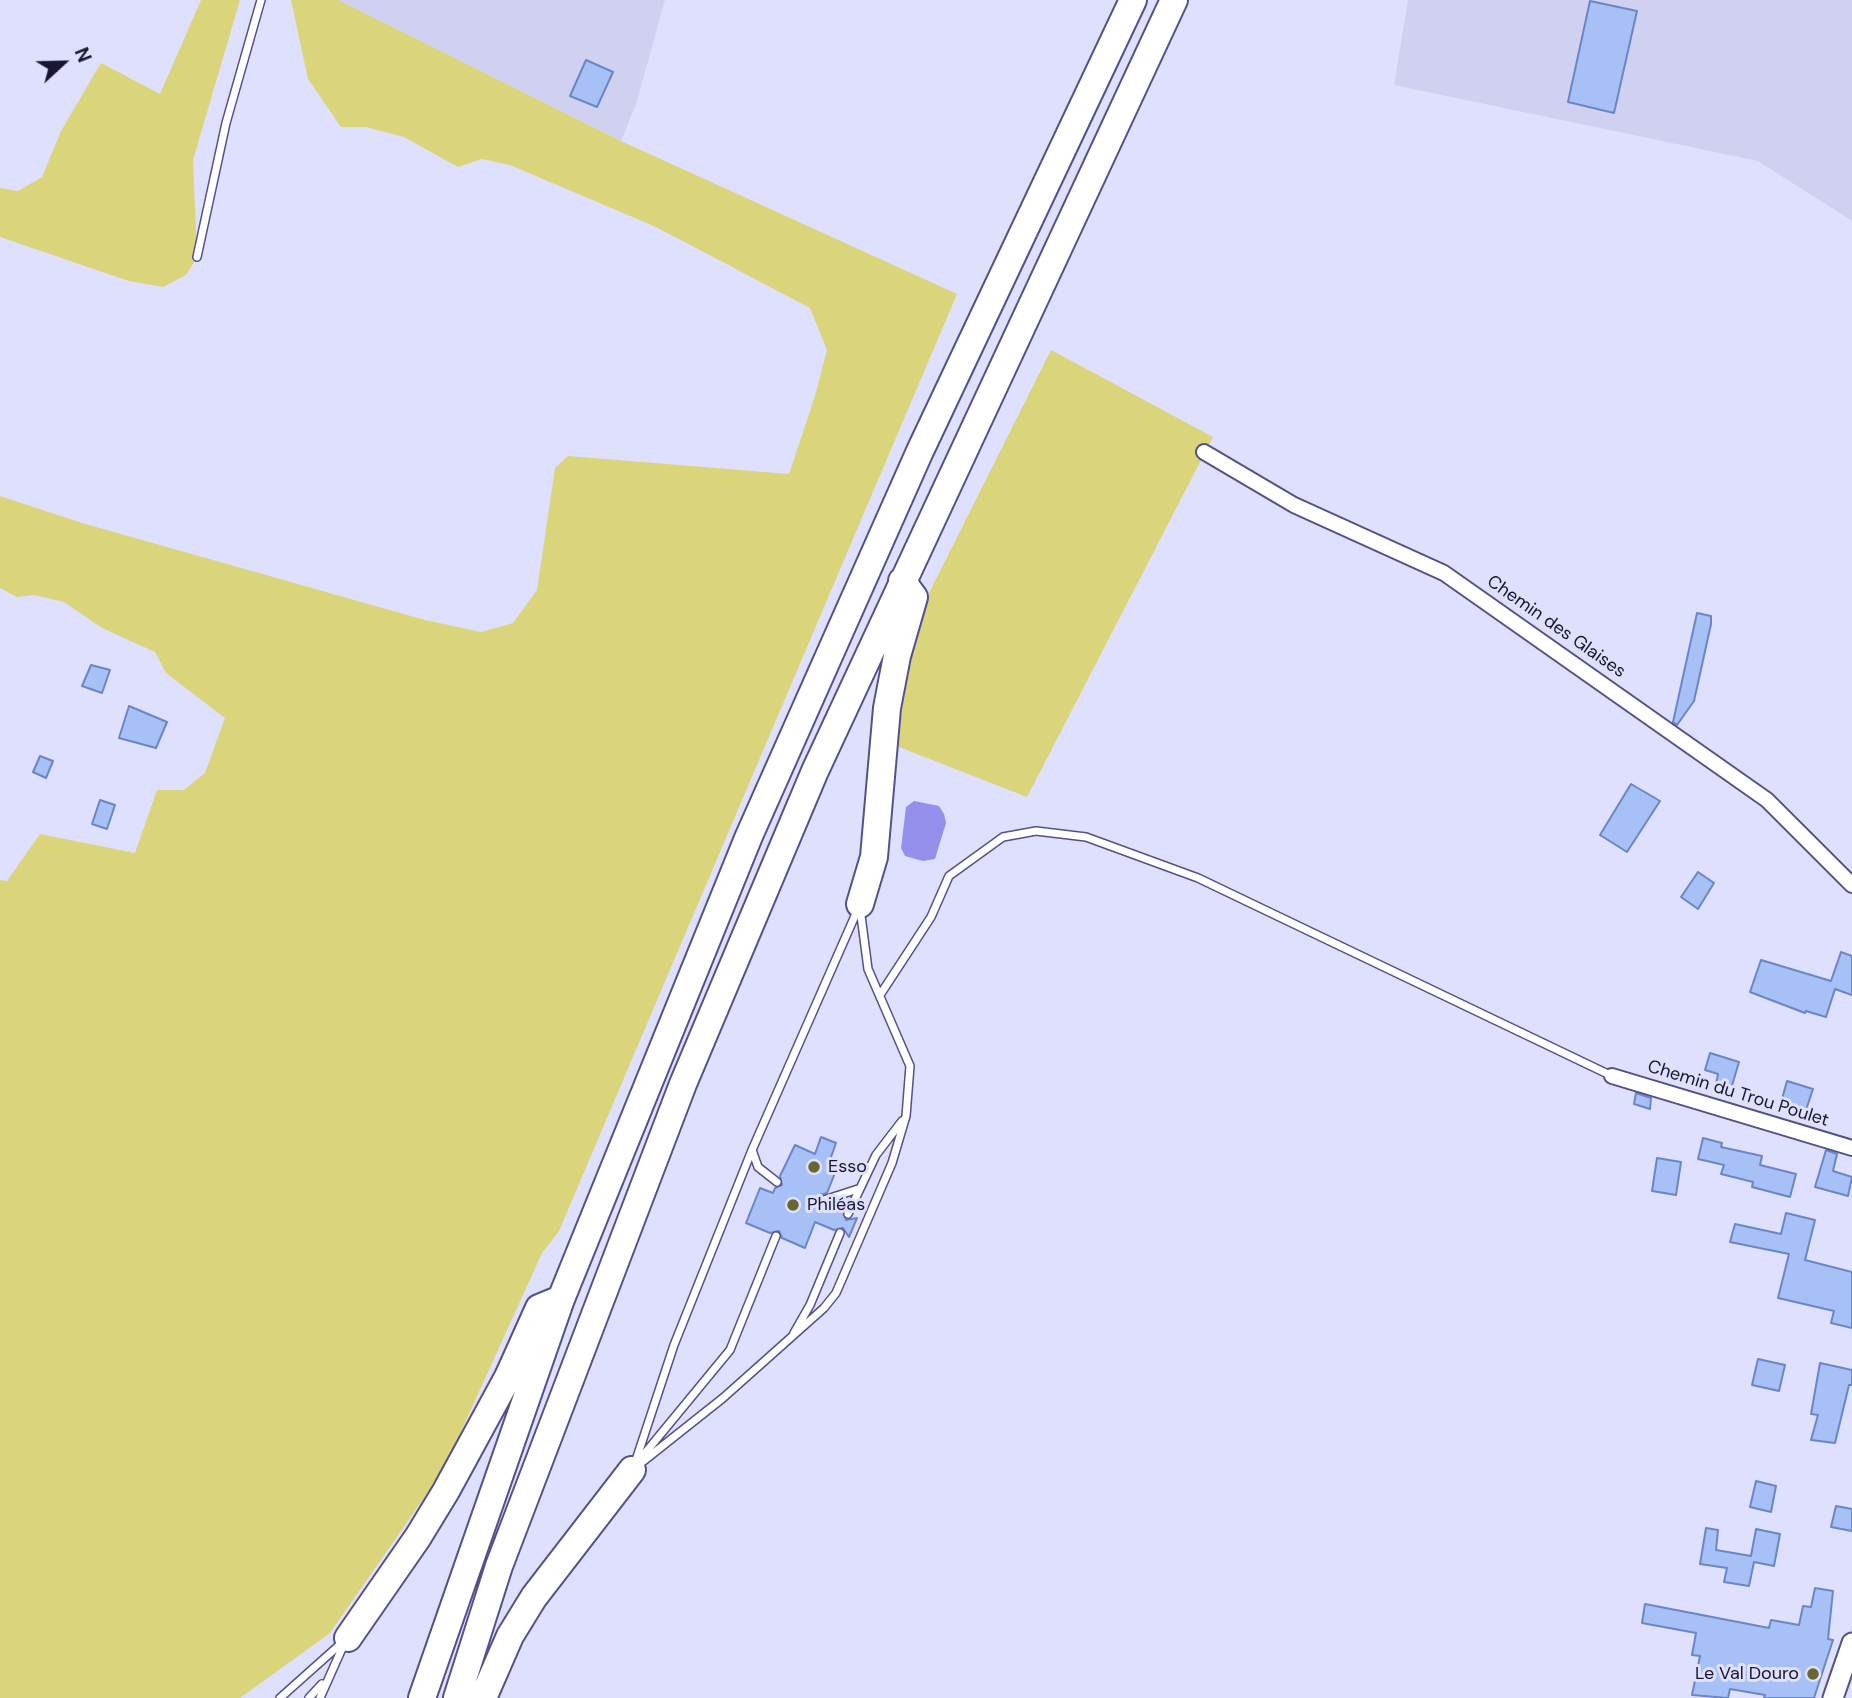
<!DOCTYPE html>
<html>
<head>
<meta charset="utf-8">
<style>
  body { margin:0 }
  #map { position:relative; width:1852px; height:1698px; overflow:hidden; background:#dfe0fd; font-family:"DM Sans",sans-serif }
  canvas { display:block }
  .north { position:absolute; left:28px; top:28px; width:70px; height:70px; -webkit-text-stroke:5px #dfe0fd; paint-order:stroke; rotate:68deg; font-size:19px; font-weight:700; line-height:28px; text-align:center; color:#181630 }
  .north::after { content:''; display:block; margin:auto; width:24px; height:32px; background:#181630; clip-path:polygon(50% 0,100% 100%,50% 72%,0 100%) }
</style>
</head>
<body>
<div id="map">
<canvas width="1852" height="1698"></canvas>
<div class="north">N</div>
</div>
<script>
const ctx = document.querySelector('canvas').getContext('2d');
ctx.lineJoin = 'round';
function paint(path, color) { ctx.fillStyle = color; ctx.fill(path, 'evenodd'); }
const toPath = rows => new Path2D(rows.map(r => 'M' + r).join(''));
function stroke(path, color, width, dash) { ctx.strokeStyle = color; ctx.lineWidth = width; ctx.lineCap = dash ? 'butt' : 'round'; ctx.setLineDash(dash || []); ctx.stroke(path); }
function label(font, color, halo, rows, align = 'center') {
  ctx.font = font + ' "DM Sans",sans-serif'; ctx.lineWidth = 6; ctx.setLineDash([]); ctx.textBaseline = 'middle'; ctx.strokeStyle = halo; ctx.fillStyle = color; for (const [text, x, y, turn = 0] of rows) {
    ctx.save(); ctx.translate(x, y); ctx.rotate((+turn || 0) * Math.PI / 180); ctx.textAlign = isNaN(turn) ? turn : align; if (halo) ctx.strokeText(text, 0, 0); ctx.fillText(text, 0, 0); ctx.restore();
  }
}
const built = toPath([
  [337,0,665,0,636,104,621,141],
  [1408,0,1852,0,1852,221,1758,161,1394,85]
]);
const green = toPath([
  [201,0,240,0,193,160,197,257,186,275,163,287,129,281,0,237,0,188,18,191,42,177,61,131,101,63,160,94],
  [291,0,338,0,621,141,957,294,559,1231,542,1253,444,1469,330,1633,240,1698,0,1698,0,880,7,881,40,834,135,853,157,790,184,790,205,773,225,718,166,673,155,652,102,628,64,602,34,595,17,597,0,588,0,496,82,523,425,620,481,632,513,623,537,590,555,468,568,456,789,474,815,396,827,350,810,308,656,227,510,165,482,159,458,167,404,137,366,127,341,127,308,79],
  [1051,350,1213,437,1027,797,894,745,913,642,926,599]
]);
const water = toPath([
  [914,801,939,806,944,814,946,823,935,859,923,861,905,856,901,848,906,807]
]);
const building = toPath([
  [1590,1,1637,11,1614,113,1568,102,1590,1],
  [586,60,613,72,597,107,570,96,586,60],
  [1697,613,1711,616,1711,624,1694,701,1677,725,1673,722,1697,613],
  [91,665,110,670,102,693,82,686,91,665],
  [129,706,167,722,156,748,119,738,129,706],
  [40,756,53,761,46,778,33,772,40,756],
  [1631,784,1660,801,1627,852,1600,835,1631,784],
  [100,800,115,805,107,829,92,824,100,800],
  [1698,872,1714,883,1698,909,1681,897,1698,872],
  [1841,952,1852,956,1852,995,1835,989,1826,1017,1806,1011,1805,1013,1750,992,1761,960,1831,981,1841,952],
  [1710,1053,1739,1062,1731,1089,1716,1084,1718,1074,1705,1070,1710,1053],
  [1787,1081,1813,1089,1805,1113,1780,1106,1787,1081],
  [1636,1093,1651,1098,1650,1109,1634,1104,1636,1093],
  [821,1137,836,1143,830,1160,839,1163,827,1193,820,1195,818,1201,822,1206,843,1211,846,1220,857,1218,849,1237,843,1228,834,1230,815,1222,805,1248,782,1238,779,1231,770,1233,746,1223,760,1188,773,1193,775,1188,782,1185,780,1176,795,1145,815,1154,821,1137],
  [1703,1138,1722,1143,1721,1147,1762,1156,1760,1165,1796,1174,1790,1197,1752,1187,1753,1182,1721,1174,1724,1165,1698,1159,1703,1138],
  [1826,1150,1837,1154,1833,1171,1852,1177,1848,1196,1815,1187,1826,1150],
  [1657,1158,1681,1162,1676,1195,1652,1191,1657,1158],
  [1786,1213,1815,1220,1805,1260,1852,1272,1852,1328,1831,1323,1834,1311,1778,1298,1789,1254,1730,1242,1735,1224,1781,1234,1786,1213],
  [1758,1359,1785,1365,1779,1391,1752,1385,1758,1359],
  [1820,1363,1852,1370,1852,1385,1849,1385,1835,1443,1811,1440,1818,1415,1811,1414,1820,1363],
  [1756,1481,1776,1486,1771,1512,1750,1507,1756,1481],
  [1836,1506,1852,1509,1852,1531,1831,1527,1836,1506],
  [1706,1528,1718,1530,1716,1550,1751,1556,1756,1529,1780,1534,1774,1566,1754,1562,1749,1586,1724,1582,1727,1568,1700,1564,1706,1528],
  [1815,1588,1833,1591,1828,1639,1833,1640,1814,1698,1764,1698,1765,1695,1730,1689,1728,1698,1692,1695,1700,1656,1692,1655,1696,1633,1642,1623,1645,1604,1769,1628,1771,1620,1799,1625,1803,1606,1811,1607,1815,1588]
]);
const service = toPath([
  [197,257,226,123,261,0],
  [880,995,931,917,949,876,1003,837,1036,831,1086,837,1198,878,1612,1076],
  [752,1150,758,1167,777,1182],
  [824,1200,858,1189],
  [848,1214,876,1155,902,1121],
  [794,1333,810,1305,840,1233],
  [641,1458,730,1350,776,1236],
  [634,1466,674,1345,752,1150,858,909],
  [636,1467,723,1398,824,1308,836,1293,892,1163,906,1116,910,1066,868,969,860,908],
  [280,1698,345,1640],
  [309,1698,322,1684],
  [320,1698,344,1644]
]);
const minor = toPath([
  [1204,452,1294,505,1444,573,1767,800,1852,885],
  [1612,1076,1852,1148]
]);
const secondary = toPath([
  [1833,1698,1852,1643]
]);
const motorway = toPath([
  [860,904,874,857,887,708,897,656,914,597,902,581],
  [348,1638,418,1537,446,1491,508,1377,539,1308,561,1299],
  [422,1698,561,1299,749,836,920,451,1133,0],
  [457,1698,499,1566,683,1084,815,771,1174,0],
  [483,1698,510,1636,534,1597,632,1470]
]);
const markers = [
  [814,1167,7,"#696632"],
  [793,1205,7,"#696632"],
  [1813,1674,7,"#696632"]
];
const streetNames = [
  ["Chemin des Glaises",1556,627,35],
  ["Chemin du Trou Poulet",1738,1094,17]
];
const poiNames = [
  ["Esso",828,1167],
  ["Philéas",807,1205],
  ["Le Val Douro",1799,1674,"right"]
];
paint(built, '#d0d0f0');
paint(green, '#dad47a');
paint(water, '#958fec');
paint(building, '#a7c0f5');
stroke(building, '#6a86c5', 2);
stroke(service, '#54508e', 10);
stroke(minor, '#54508e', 18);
stroke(secondary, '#54508e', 23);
stroke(motorway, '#54508e', 30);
stroke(service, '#fff', 7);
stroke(minor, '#fff', 14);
stroke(secondary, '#fff', 19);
stroke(motorway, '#fff', 26);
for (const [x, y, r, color] of markers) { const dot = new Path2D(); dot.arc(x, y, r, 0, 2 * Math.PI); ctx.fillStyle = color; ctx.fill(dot); stroke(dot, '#dfe0fd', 2.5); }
label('18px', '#181630', '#dfe0fd', streetNames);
label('18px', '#181630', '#dfe0fd', poiNames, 'left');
</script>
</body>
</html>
